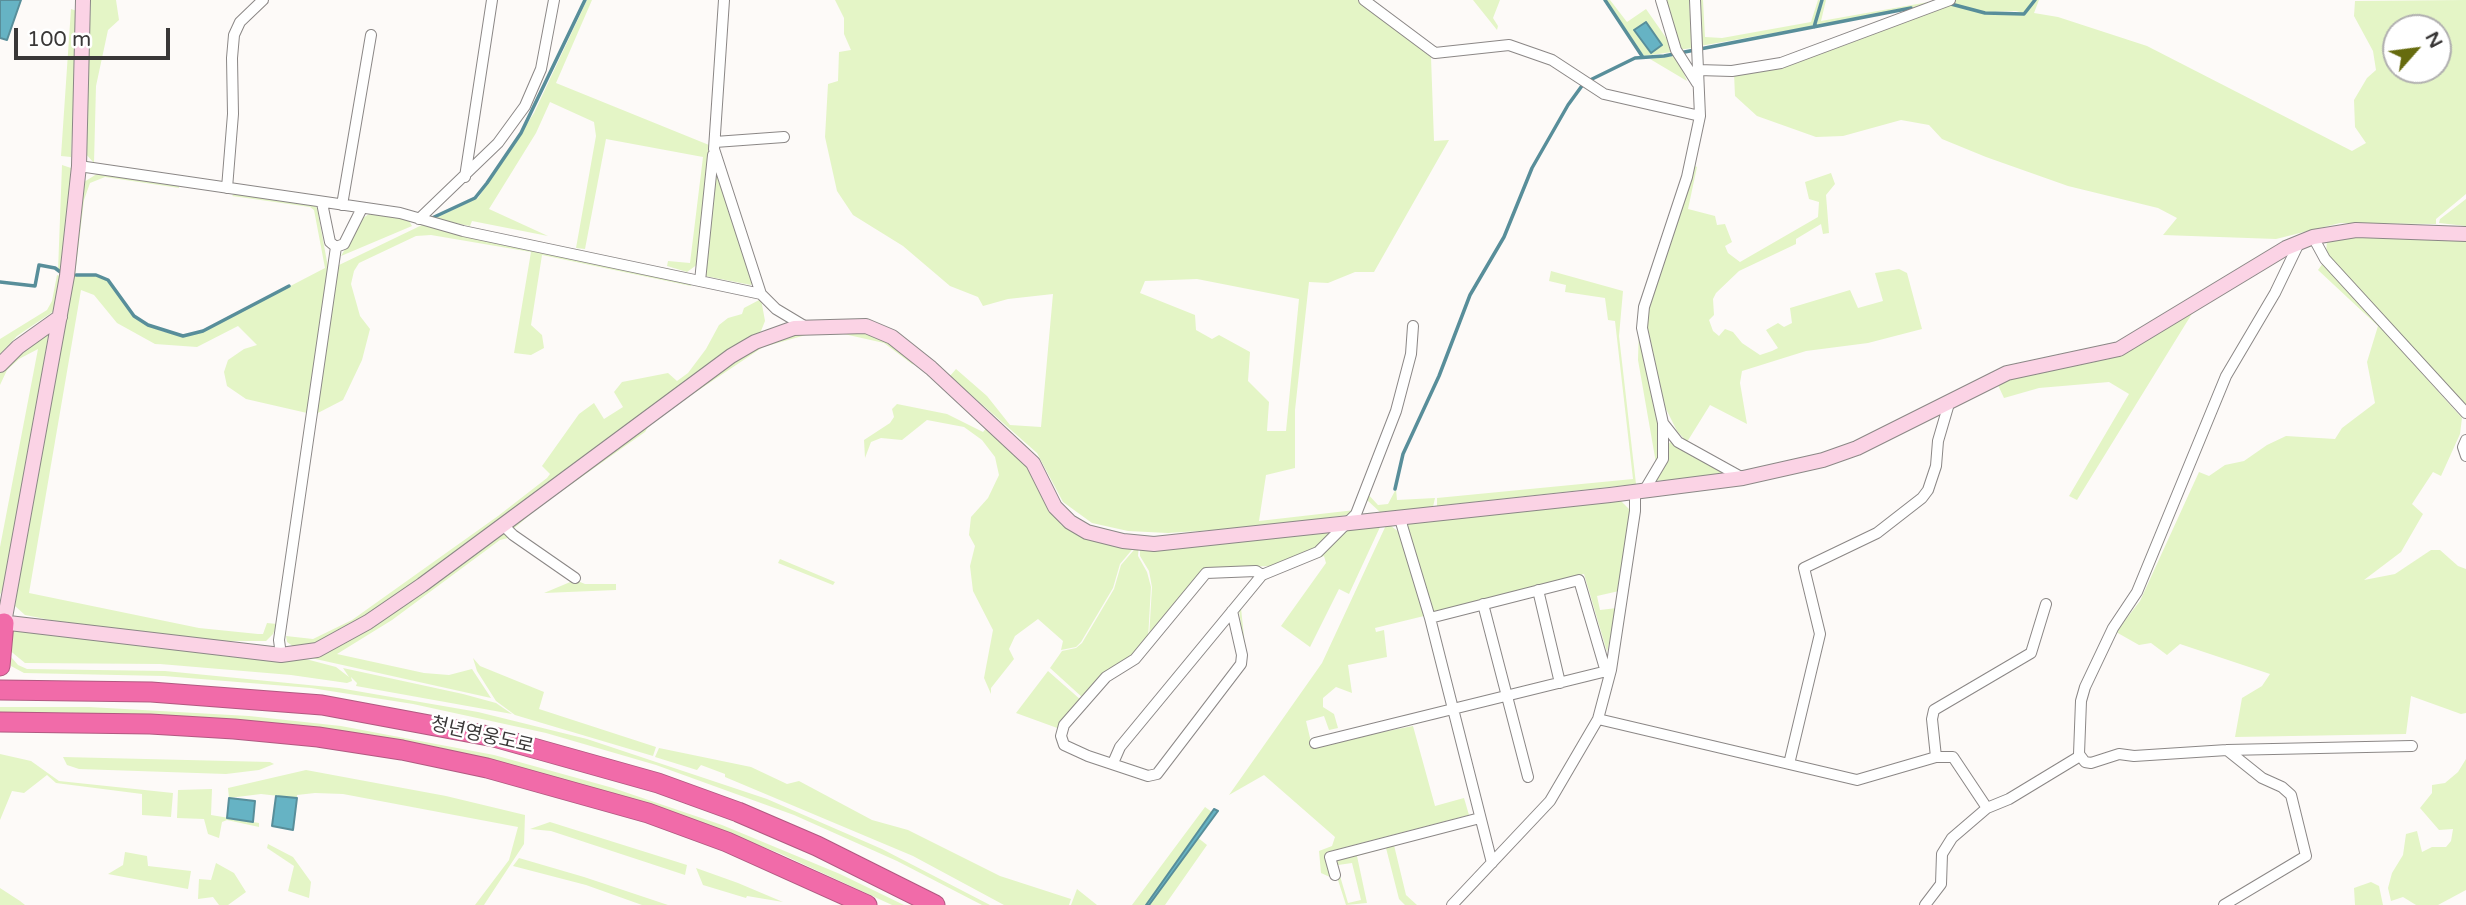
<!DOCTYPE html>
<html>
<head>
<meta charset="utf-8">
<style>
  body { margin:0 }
  #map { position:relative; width:2466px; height:905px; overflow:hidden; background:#fdfaf8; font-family:"Varela Round",sans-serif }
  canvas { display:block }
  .north { position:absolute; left:2382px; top:14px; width:70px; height:70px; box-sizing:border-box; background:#fff; border:2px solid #b0afaf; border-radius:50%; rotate:62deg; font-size:19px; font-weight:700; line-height:28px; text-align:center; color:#393737 }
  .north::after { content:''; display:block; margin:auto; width:24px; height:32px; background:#666b0e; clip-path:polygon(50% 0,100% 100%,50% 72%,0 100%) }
  .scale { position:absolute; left:14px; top:28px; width:156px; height:32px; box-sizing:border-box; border:4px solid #393737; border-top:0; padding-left:9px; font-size:21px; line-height:24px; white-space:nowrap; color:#393737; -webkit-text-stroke:5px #fff; paint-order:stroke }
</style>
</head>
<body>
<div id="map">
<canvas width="2466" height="905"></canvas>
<div class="north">N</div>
<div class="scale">100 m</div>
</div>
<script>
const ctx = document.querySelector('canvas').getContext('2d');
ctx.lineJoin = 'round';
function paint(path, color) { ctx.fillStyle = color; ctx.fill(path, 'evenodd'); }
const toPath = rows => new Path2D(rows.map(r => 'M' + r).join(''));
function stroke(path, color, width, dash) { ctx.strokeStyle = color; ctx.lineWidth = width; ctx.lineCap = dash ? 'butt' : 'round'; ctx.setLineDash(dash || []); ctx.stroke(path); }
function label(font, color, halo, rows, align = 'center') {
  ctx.font = font + ' "Varela Round","Noto Sans KR",sans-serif'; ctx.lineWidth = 5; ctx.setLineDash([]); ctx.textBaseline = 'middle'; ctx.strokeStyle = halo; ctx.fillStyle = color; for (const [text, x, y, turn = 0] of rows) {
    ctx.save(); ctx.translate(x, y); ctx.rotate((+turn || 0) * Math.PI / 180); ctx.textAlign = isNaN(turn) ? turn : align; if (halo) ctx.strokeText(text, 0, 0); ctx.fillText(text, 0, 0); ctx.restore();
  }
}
const green = toPath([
  [91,0,116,0,119,20,108,30,96,86,94,163,84,152],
  [587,0,592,0,556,83,709,145,698,264,687,272,667,266,668,261,690,263,703,157,606,139,585,249,576,248,596,136,594,122,550,102,536,133,489,209,548,236,472,221,470,226,434,219,478,198,534,113],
  [835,0,1358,0,1431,57,1434,141,1449,140,1374,272,1355,272,1328,283,1309,282,1295,410,1295,468,1266,475,1259,521,1355,510,1355,514,1258,527,1168,533,1128,531,1092,523,1063,502,1037,453,950,376,956,369,987,396,1010,425,1041,427,1053,294,1008,299,983,306,978,297,950,286,903,246,853,215,837,191,825,137,828,84,838,81,839,52,851,50,844,34,844,18],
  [1197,279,1299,299,1286,431,1267,431,1269,402,1248,381,1250,352,1219,335,1212,339,1196,330,1195,315,1140,293,1145,281],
  [1473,0,1500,0,1493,18,1498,26,1497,30],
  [1606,0,1610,0,1627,22,1646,9,1669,42,1672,52,1644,56],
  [1664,0,1689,0,1692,48,1678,50],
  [1697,0,1703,0,1705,37,1722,38,1811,22,1818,0,1820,0,1814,26,1700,46],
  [1823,0,1826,0,1821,21,1940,0,1914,9,1903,8,1816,26],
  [1954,0,2034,0,2024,13,2016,11,1985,12,1951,3,1919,16,1951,5,1985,14,2025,15,2036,0,2039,0,2034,13,2058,17,2147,46,2352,151,2366,143,2355,127,2354,100,2367,78,2376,70,2373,51,2354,16,2355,1,2466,0,2466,194,2436,219,2436,224,2340,223,2276,239,2163,235,2177,218,2158,208,2068,186,1986,157,1942,139,1929,125,1901,120,1843,136,1816,137,1757,116,1735,96,1734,73,1786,66,1848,44],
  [2396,28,2438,28,2438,70,2396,70],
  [71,9,77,11,71,157,61,156],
  [1675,56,1678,59,1687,81,1650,59],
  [62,165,71,168,63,272,58,271],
  [1693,165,1697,167,1688,209,1715,216,1717,225,1725,224,1732,242,1725,246,1728,253,1740,262,1818,217,1819,202,1809,199,1805,182,1831,173,1835,184,1826,195,1829,233,1823,234,1821,224,1796,239,1796,244,1739,271,1716,293,1713,299,1714,315,1709,320,1713,331,1719,336,1725,329,1733,332,1742,343,1760,355,1772,351,1778,348,1766,330,1778,323,1784,327,1792,323,1790,308,1850,290,1858,308,1883,301,1875,273,1899,269,1907,273,1922,329,1868,343,1806,351,1742,371,1740,383,1747,424,1710,405,1687,442,1677,431,1665,407,1648,329,1648,306],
  [717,171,753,283,751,285,705,276,713,174],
  [100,172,179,184,179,188,105,177,90,183,84,200,75,275,96,276,108,281,133,317,161,331,183,336,204,331,325,268,314,210,310,207,232,196,236,192,314,205,317,208,328,267,307,413,246,399,227,386,224,372,228,360,244,349,257,345,238,326,197,347,155,344,117,323,94,295,81,290,29,593,199,628,258,634,263,634,267,623,277,624,273,634,266,641,215,641,76,625,25,615,15,606,84,182],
  [2466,199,2466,226,2439,223,2440,219],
  [369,214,408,219,412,226,341,256,363,218],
  [422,225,692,283,691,286,542,255,531,325,542,335,544,348,531,355,514,353,531,252,431,235,416,236,359,263,354,271,351,284,360,316,370,329,362,360,343,400,314,415,337,266],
  [2363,233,2466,240,2466,405,2326,254,2327,240],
  [2323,263,2462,418,2460,434,2441,476,2433,472,2412,504,2423,514,2401,552,2364,580,2395,574,2431,550,2440,550,2458,566,2466,569,2466,713,2461,714,2411,696,2406,734,2235,737,2242,698,2262,686,2270,674,2180,644,2167,655,2151,643,2139,645,2116,632,2140,601,2199,472,2209,476,2225,465,2244,461,2267,445,2286,436,2335,439,2342,428,2375,403,2367,362,2378,326,2318,270],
  [1551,271,1623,291,1619,336,1636,484,1437,506,1437,498,1633,479,1615,321,1608,320,1605,298,1565,292,1566,285,1549,281],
  [57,275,63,277,54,311,17,336,0,354,0,339,47,310,52,301],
  [761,299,765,321,761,331,621,428,389,603,310,647,294,647,287,642,286,636,313,639,352,620,498,516,547,478,550,474,542,466,579,414,594,403,604,419,623,407,614,392,622,382,668,373,677,381,688,373,706,349,719,325,728,318,742,314,744,308],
  [2193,312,2077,500,2069,496,2129,394,2109,382,2039,388,2004,398,1997,383,2060,365],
  [1639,327,1661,442,1662,452,1656,463,1638,360],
  [823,329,878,335,921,366,912,364,884,343,844,334,806,335,763,347,651,422,645,432,539,507,511,531,511,526,533,507,745,353,786,335],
  [49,331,16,528,5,583,0,595,0,547,38,349,19,359,7,370,0,385,0,372],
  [897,404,947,414,983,432,988,426,1028,464,1061,525,1088,536,1136,545,1120,564,1113,588,1081,642,1076,647,1061,650,1063,641,1038,619,1015,636,1009,649,1014,659,991,688,991,694,984,678,993,630,973,591,970,566,975,546,969,535,971,517,988,498,999,475,995,457,982,440,964,427,927,420,902,440,881,438,871,442,865,458,864,440,890,423,894,417,892,409],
  [1672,441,1732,475,1652,481,1667,445],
  [1396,489,1397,500,1435,498,1433,507,1381,513,1367,500,1366,492,1378,505,1388,504],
  [1619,499,1629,509,1632,517,1619,591,1597,596,1600,610,1617,608,1607,652,1584,574,1432,613,1406,529,1407,523],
  [1387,523,1399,532,1424,616,1375,628,1376,632,1384,630,1387,657,1348,665,1352,693,1336,687,1323,698,1323,707,1334,714,1338,728,1329,730,1324,716,1306,721,1312,746,1413,726,1435,806,1464,798,1469,815,1327,852,1332,878,1321,873,1319,851,1332,846,1335,837,1264,775,1229,795,1322,663],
  [1381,525,1349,594,1339,589,1310,647,1281,626,1326,563,1324,556,1273,574,1263,582,1241,608,1247,665,1208,713,1245,654,1239,610,1267,575,1315,556,1351,527],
  [504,531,508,538,500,540,392,620,337,654,424,673,449,675,472,669,491,698,311,658,335,648,379,621],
  [1328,531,1330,533,1318,548,1272,566,1211,568,1149,638,1152,587,1149,571,1140,556,1140,545],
  [1139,544,1138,556,1147,572,1151,587,1148,639,1134,657,1083,698,1050,668,1062,651,1076,648,1082,643,1114,589,1121,565],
  [780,559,835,582,833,585,778,563],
  [575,580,585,584,616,584,616,590,544,593],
  [15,630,302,658,336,667,349,677,343,668,463,694,496,703,512,714,356,686,357,683,351,677,352,681,347,683,291,675,160,664,25,663,8,649,10,632],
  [6,651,18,665,27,669,165,671,339,688,478,712,587,739,767,799,882,849,990,905,982,905,897,861,794,815,656,765,546,733,413,704,311,688,164,676,24,673,11,666],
  [473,658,480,666,544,692,539,709,656,747,653,756,515,715,496,701,477,671],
  [1048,671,1081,700,1060,729,1016,713],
  [0,707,89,707,249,716,341,726,494,755,613,788,722,825,840,874,904,905,892,905,779,853,703,824,264,723,88,713,0,712],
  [659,748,751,767,787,784,799,781,872,820,908,830,1000,876,1071,899,1069,905,1004,905,913,856,725,777,725,774,701,765,697,770,655,757],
  [0,754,31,761,59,781,173,793,171,817,142,815,142,794,56,783,47,775,24,793,12,791,0,820],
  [63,757,270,762,274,764,259,770,226,774,79,769,67,765],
  [2466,759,2466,890,2438,905,2416,905,2403,897,2391,901,2388,888,2392,873,2403,855,2406,834,2417,831,2422,852,2432,847,2446,847,2451,841,2453,829,2439,830,2420,808,2432,793,2432,785,2445,783,2458,772],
  [306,770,446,796,525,815,524,844,484,905,475,905,509,860,518,827,343,794,315,793,297,795,297,798,261,794,229,798,228,788],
  [212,789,211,815,259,823,259,827,227,820,222,822,219,838,208,834,204,819,177,818,178,790],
  [1205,807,1212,812,1146,905,1132,905],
  [550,822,687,865,685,875,551,831,530,829],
  [1197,837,1207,845,1165,905,1149,905],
  [1393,841,1406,895,1417,905,1405,905,1399,899,1386,848,1357,856,1367,903,1346,905,1337,877,1340,876,1348,903,1361,900,1352,863,1338,865,1336,859],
  [268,844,293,857,311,882,309,898,288,891,294,866,267,848],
  [125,852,147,856,148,866,191,871,188,889,108,874,123,865],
  [519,858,584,877,668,905,642,905,586,885,513,866],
  [216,863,234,873,246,892,228,905,219,905,213,897,198,899,199,879,211,880],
  [696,868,738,883,783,902,747,896,746,898,703,885],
  [2371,882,2379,886,2383,905,2355,905,2354,888],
  [0,888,20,901,25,905,0,905],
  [1077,889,1097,905,1071,905]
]);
const water = toPath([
  [0,0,21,0,7,40,0,38,0,0],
  [1646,22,1662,45,1651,53,1634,30,1646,22],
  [276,796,297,798,293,830,272,826,276,796],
  [229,798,255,801,253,822,227,818,229,798],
  [1214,809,1218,811,1149,905,1146,905,1214,809]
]);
const stream = toPath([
  [1605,0,1642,56],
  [1951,4,1985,13,2024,14,2035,0],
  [1814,27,1822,0],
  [432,218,475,198,487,183,521,133,585,0],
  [76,275,96,275,108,280,134,316,148,325,183,336,203,331,289,286],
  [0,282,35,286,39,265,55,268,63,274],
  [1395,489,1403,454,1439,376,1470,295,1504,237,1532,168,1568,105,1584,83,1635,58,1664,56,1911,8]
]);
const street = toPath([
  [724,0,714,149,761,294,776,309,806,327],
  [1364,0,1435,53,1509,45,1552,60,1604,94,1700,116],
  [1661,0,1676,50,1697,83],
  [1698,70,1732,71,1781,63,1950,0],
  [715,142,784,137],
  [79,166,400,213,463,231,761,294],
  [465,177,492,0],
  [227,188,233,114,232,58,234,35,240,22,263,0],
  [322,203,330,242,336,247,344,244,362,208],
  [342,205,371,35],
  [419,219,498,143,525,106,541,69,554,0],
  [2313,237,2325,259,2466,413],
  [2300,241,2275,293,2226,376,2137,592,2113,628,2085,687,2081,701,2079,754,2085,762,2091,763,2119,754,2134,756,2227,750,2412,746],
  [700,281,713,155],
  [1663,423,1678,442,1743,478],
  [2466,440,2463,447,2466,456],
  [1644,491,1663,459,1663,423,1642,328,1644,307,1687,177,1700,116,1695,0],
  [1400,519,1430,618,1492,863],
  [504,526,513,535,575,578],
  [1538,590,1560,683],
  [1483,604,1528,777],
  [1232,611,1242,655,1241,664,1157,774,1148,776,1088,756,1064,745,1061,736,1064,725,1106,677,1135,659,1206,573,1256,571,1262,575],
  [1430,618,1579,580,1606,672],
  [281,655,279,640,336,247],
  [1598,719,1857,780,1936,757,1953,757,1987,808],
  [1315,743,1611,670],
  [1936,757,1932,719,1934,710,2031,653,2046,604],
  [1113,763,1120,747,1262,575,1318,552,1356,514,1396,411,1411,354,1413,326],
  [1789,764,1820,634,1804,568,1877,533,1922,498,1928,490,1936,466,1938,441,1950,400],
  [1335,875,1330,857,1480,818],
  [1452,905,1550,801,1598,719,1611,670,1635,511,1635,492],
  [1925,905,1941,884,1942,854,1952,838,1987,808,2009,799,2080,756],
  [2224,905,2306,856,2291,795,2282,787,2262,778,2227,750]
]);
const secondary = toPath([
  [0,365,18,347,60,317],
  [0,622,281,655,317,650,368,622,422,585,731,356,755,342,794,328,866,326,892,337,931,368,1033,463,1055,507,1070,522,1087,532,1123,541,1154,544,1610,495,1743,478,1823,460,1857,448,2007,373,2119,349,2286,248,2313,237,2356,230,2466,234],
  [4,623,67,276,79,166,83,0]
]);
const highway = toPath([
  [0,666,4,623],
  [0,690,151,692,322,705,494,737,658,783,738,812,817,846,935,905],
  [0,722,150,724,234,729,318,737,402,750,487,768,648,813,727,842,867,905]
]);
const streetNames = [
  ["청년영웅도로",482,736,13]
];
paint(green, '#e4f5c6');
paint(water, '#66b3c4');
stroke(water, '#588e9a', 2);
stroke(stream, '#588e9a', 3.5);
stroke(street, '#8b8786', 12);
stroke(secondary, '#8b8786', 16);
stroke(highway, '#b15981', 21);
stroke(street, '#fff', 10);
stroke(secondary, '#fbd3e5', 14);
stroke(highway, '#f16ba9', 19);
label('19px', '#393737', '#fff', streetNames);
</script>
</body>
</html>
